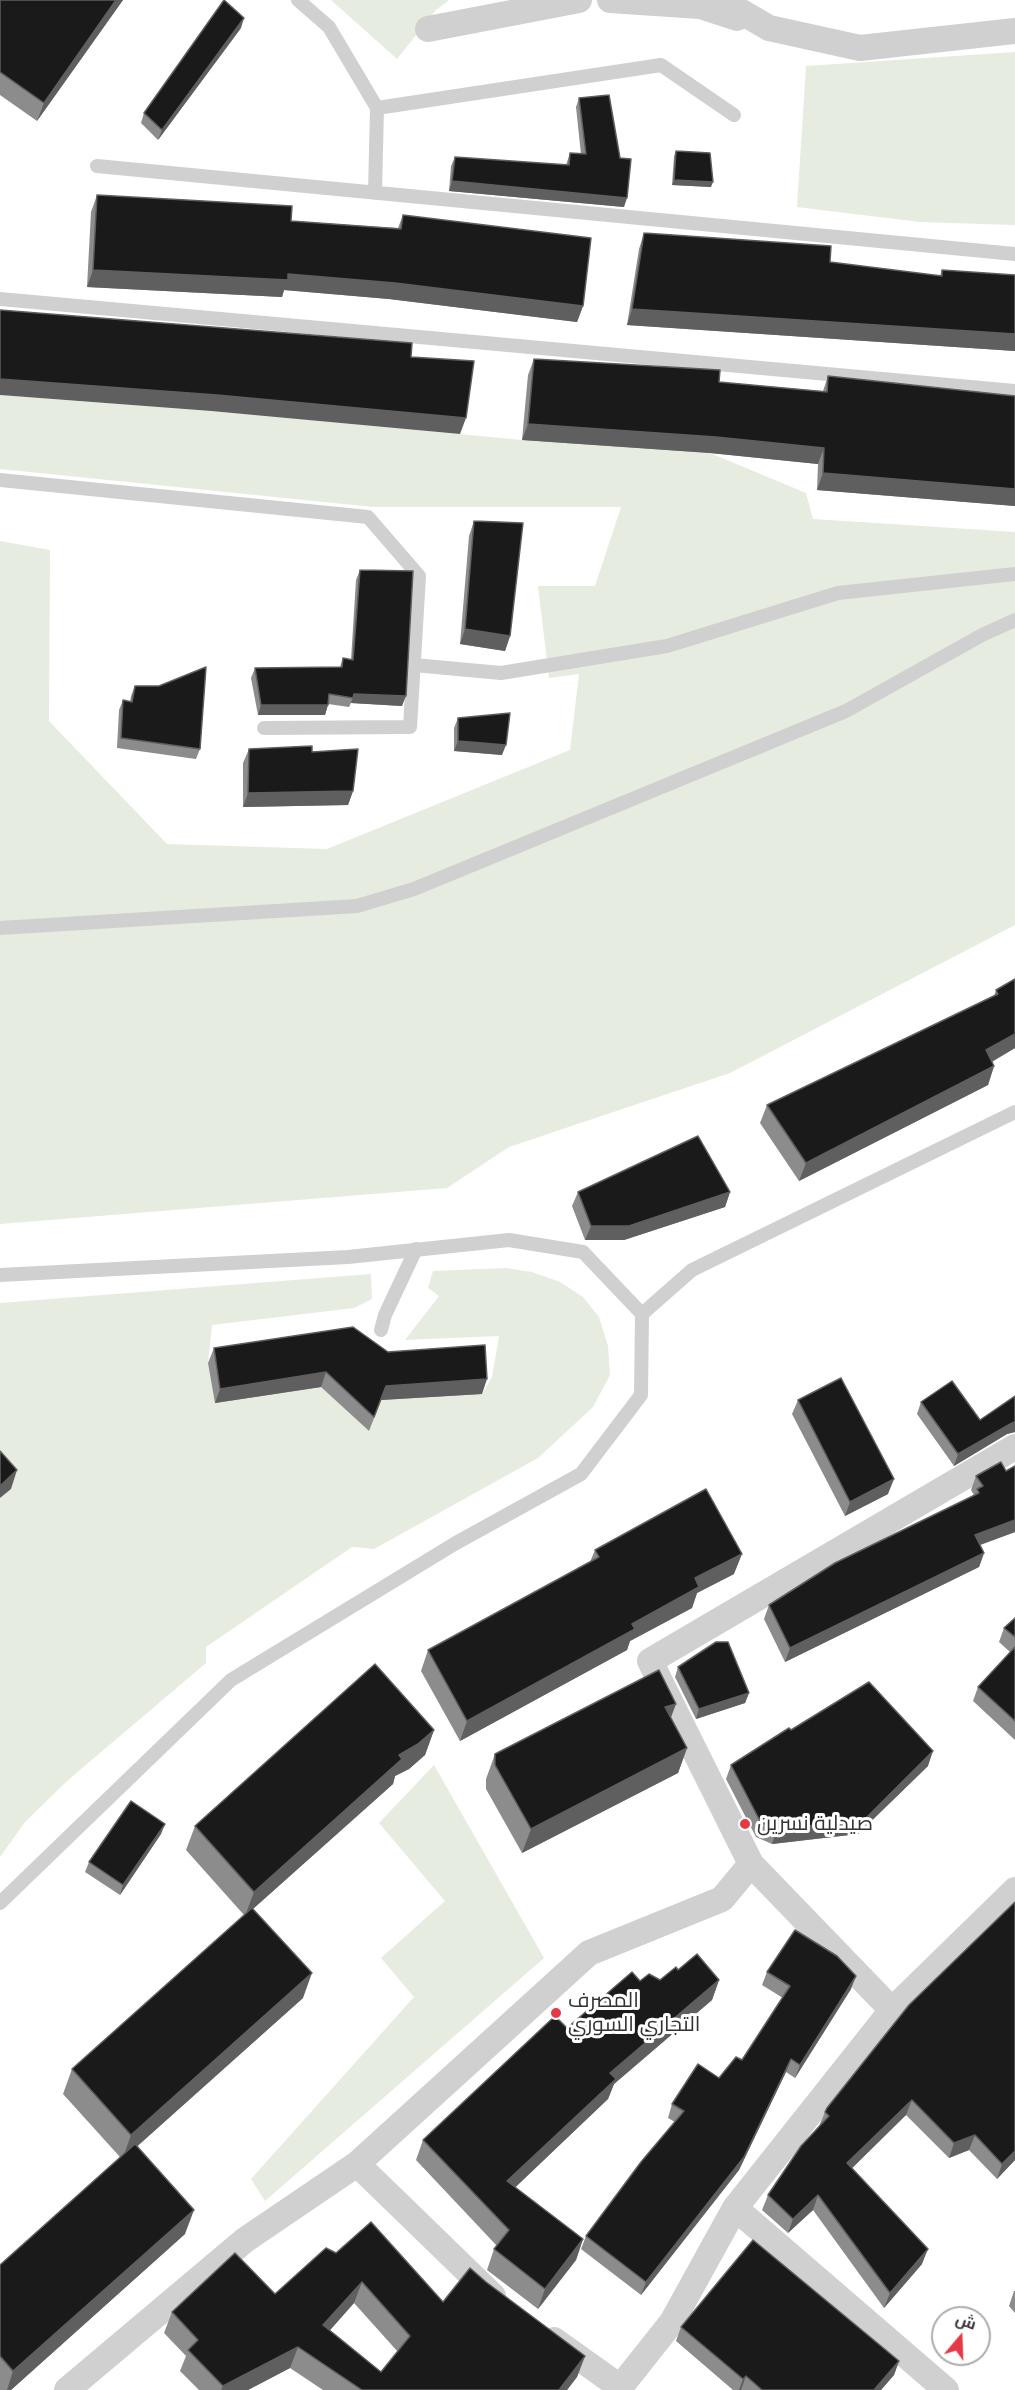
<!DOCTYPE html>
<html>
<head>
<meta charset="utf-8">
<style>
  body { margin:0 }
  #map { position:relative; width:1015px; height:2390px; overflow:hidden; background:#fff; font-family:Quicksand,Cairo,sans-serif }
  canvas { display:block }
  .north { position:absolute; left:931px; top:2306px; width:60px; height:60px; box-sizing:border-box; background:#fff; border:2px solid #adadad; border-radius:50%; rotate:19deg; font-size:16px; font-weight:700; line-height:24px; text-align:center; color:#333 }
  .north::after { content:''; display:block; margin:auto; width:21px; height:27px; background:#e63946; clip-path:polygon(50% 0,100% 100%,50% 72%,0 100%) }
</style>
</head>
<body>
<div id="map">
<canvas width="1015" height="2390"></canvas>
<div class="north">ش</div>
</div>
<script>
const ctx = document.querySelector('canvas').getContext('2d');
ctx.lineJoin = 'round';
function paint(path, color) { ctx.fillStyle = color; ctx.fill(path, 'evenodd'); }
const toPath = rows => new Path2D(rows.map(r => 'M' + r).join(''));
function stroke(path, color, width, dash) { ctx.strokeStyle = color; ctx.lineWidth = width; ctx.lineCap = dash ? 'butt' : 'round'; ctx.setLineDash(dash || []); ctx.stroke(path); }
function label(font, color, halo, rows, align = 'center') {
  ctx.font = font + ' Quicksand,Cairo,sans-serif'; ctx.lineWidth = 6; ctx.setLineDash([]); ctx.textBaseline = 'middle'; ctx.strokeStyle = halo; ctx.fillStyle = color; for (const [text, x, y, turn = 0] of rows) {
    ctx.save(); ctx.translate(x, y); ctx.rotate((+turn || 0) * Math.PI / 180); ctx.textAlign = isNaN(turn) ? turn : align; if (halo) ctx.strokeText(text, 0, 0); ctx.fillText(text, 0, 0); ctx.restore();
  }
}
const green = toPath([
  [331,0,449,0,436,10,397,59],
  [1015,52,1015,225,920,222,797,207,806,66],
  [0,395,248,414,522,440,710,453,806,493,813,519,1015,532,1015,925,730,1073,509,1147,447,1188,0,1224,0,541,50,550,49,721,167,844,327,849,570,750,579,674,549,678,538,586,595,586,621,507,373,507,0,469],
  [506,1268,532,1272,560,1282,583,1297,599,1317,608,1346,610,1375,593,1407,538,1458,374,1549,352,1547,206,1647,206,1663,67,1781,25,1822,0,1857,0,1498,10,1488,0,1477,0,1303,371,1274,372,1299,354,1308,212,1325,208,1363,321,1387,369,1431,381,1400,482,1394,492,1377,499,1336,405,1340,439,1296,428,1288,433,1271],
  [434,1765,544,1958,265,2201,251,2179,414,1997,381,1958,445,1901,379,1823]
]);
const lane = toPath([
  [298,0,329,27,377,108,375,193],
  [377,108,661,65,734,115],
  [97,166,1015,254],
  [0,299,1015,391],
  [0,480,368,517,419,576,410,727,264,728],
  [414,665,501,673,667,646,838,593,1015,574],
  [0,928,357,906,414,889,846,711,982,635,1015,620],
  [0,1275,348,1257,509,1240,583,1252,642,1314,641,1395,581,1474,456,1543,231,1680,0,1903],
  [642,1314,692,1270,1015,1112],
  [381,1330,385,1315,416,1249]
]);
const street = toPath([
  [610,0,700,6,737,18],
  [721,0,769,28,860,48,1015,31],
  [428,29,579,0],
  [751,1864,892,2010],
  [357,2164,493,2296],
  [735,2208,946,2390],
  [554,2340,620,2387],
  [67,2390,245,2240,357,2164,589,1953,722,1899,751,1864,650,1661,1015,1447],
  [618,2390,672,2322,735,2208,892,2010,1015,1890]
]);
const wall = toPath([
  [0,0,123,0,37,121,0,95],
  [241,28,158,140,141,123,144,113],
  [579,98,624,207,449,191,451,166,455,157,566,165,570,153,581,154,576,107],
  [676,151,711,187,672,185,674,156],
  [97,195,291,221,398,228,403,215,583,306,577,322,389,299,284,290,282,297,87,287,91,212],
  [644,233,830,262,940,276,942,270,1015,275,1015,351,627,325,639,249],
  [534,359,719,382,823,391,828,376,1015,396,1015,506,817,490,818,464,710,453,522,440,528,375],
  [474,521,510,636,505,651,460,644,469,536],
  [360,570,402,706,351,703,349,707,328,704,325,715,258,715,251,678,255,668,340,667,343,658,351,660,356,580],
  [135,686,200,749,196,759,117,748,119,710,123,700,130,702,131,696],
  [458,718,502,755,454,751,454,728],
  [249,749,353,791,348,805,243,807,243,763],
  [1015,979,1015,1048,992,1062,994,1066,988,1085,799,1181,760,1123,767,1105,994,996,996,990],
  [578,1192,730,1192,725,1207,624,1240,585,1240,572,1206],
  [214,1348,482,1394,381,1400,369,1431,321,1387,215,1403,208,1363],
  [1015,1396,1015,1432,1007,1434,954,1466,917,1414,921,1402,980,1420],
  [798,1400,888,1494,845,1516,792,1414],
  [1015,1466,1015,1532,980,1545,984,1553,979,1567,785,1662,764,1619,769,1605,974,1495,971,1490,976,1476,1006,1471],
  [595,1550,734,1574,697,1593,692,1608,630,1641,627,1650,460,1741,421,1671,428,1650,590,1562],
  [1015,1618,1015,1740,973,1701,978,1687,1010,1652,999,1642,1004,1628],
  [678,1667,749,1693,745,1703,696,1719,675,1677],
  [671,1717,687,1748,678,1773,522,1853,486,1789,486,1779,495,1754],
  [434,1730,425,1755,409,1769,395,1776,393,1784,253,1909,303,1998,137,2146,185,2234,11,2390,0,2390,0,2265,120,2157,63,2094,72,2069,244,1915,186,1850,195,1826],
  [791,1730,928,1766,858,1834,772,1844,756,1837,726,1779,731,1765],
  [161,1834,120,1895,85,1872,89,1862],
  [1015,1902,1015,2160,997,2179,969,2150,949,2158,906,2115,852,2168,922,2264,884,2308,813,2210,788,2233,762,2210,768,2195,819,2126,825,2112],
  [678,1970,719,1980,712,2000,614,2084,608,2099,515,2187,583,2239,576,2260,538,2309,487,2270,494,2249,497,2246,416,2160,423,2140,567,2028,640,1981,660,1980],
  [767,1972,851,1989,795,2078,786,2072,739,2170,641,2295,581,2249,586,2236,675,2122,668,2118,672,2104,719,2078,742,2060,783,1998,762,1985],
  [326,2248,443,2302,486,2282,585,2356,577,2377,567,2390,323,2390,290,2368,248,2390,199,2390,180,2371,186,2356,164,2333,172,2312,275,2294],
  [354,2303,398,2352,381,2372,330,2330],
  [1014,2291,1015,2291,1015,2313,1009,2306],
  [681,2327,899,2361,894,2375,881,2390,733,2390,676,2341]
]);
const shadedWall = toPath([
  [116,0,123,0,37,121,44,103],
  [244,18,241,28,158,140,162,130],
  [674,180,713,182,711,187,672,185],
  [452,181,627,198,624,207,449,191],
  [93,270,288,274,395,283,583,306,577,322,389,299,284,290,282,297,87,287],
  [632,309,1015,334,1015,351,627,325],
  [0,379,217,395,466,418,460,434,211,411,0,395],
  [528,424,716,437,824,448,818,464,710,453,522,440],
  [823,473,1015,489,1015,506,817,490],
  [465,629,510,636,505,651,460,644],
  [354,694,406,696,402,706,351,703],
  [261,705,328,705,325,715,258,715],
  [458,741,506,745,502,755,454,751],
  [353,791,348,805,243,807,248,793],
  [1015,1034,1015,1048,979,1069,986,1050],
  [994,1066,988,1085,799,1181,806,1163],
  [730,1192,725,1207,624,1240,585,1240,591,1226],
  [326,1372,321,1387,215,1403,220,1389],
  [487,1379,482,1394,381,1400,369,1431,386,1386],
  [1015,1422,1015,1432,1007,1434,954,1466,958,1454,1012,1423],
  [17,1470,11,1489,0,1498,0,1486],
  [894,1479,888,1494,845,1516,850,1502],
  [1015,1520,1015,1532,969,1549,975,1535],
  [984,1553,979,1567,785,1662,790,1648],
  [742,1554,734,1574,697,1593,692,1608,630,1641,627,1650,460,1741,467,1721,632,1624,695,1578],
  [749,1693,745,1703,696,1719,699,1709],
  [676,1704,667,1728,665,1707],
  [434,1730,425,1755,409,1769,395,1776,393,1784,245,1916,254,1892,399,1755],
  [687,1748,678,1773,522,1853,531,1829],
  [933,1751,928,1766,858,1834,772,1844,777,1829],
  [165,1824,161,1834,120,1895,123,1885],
  [312,1973,303,1998,122,2160,131,2135],
  [856,1976,851,1989,795,2078,800,2065],
  [719,1980,712,2000,614,2084,608,2099,500,2202,507,2181,610,2073],
  [791,2059,786,2072,739,2170,641,2295,646,2282],
  [912,2100,906,2115,842,2178,847,2163],
  [975,2135,969,2150,949,2158,954,2143],
  [1015,2151,1015,2160,997,2179,1002,2164],
  [818,2195,813,2210,788,2233,793,2219],
  [194,2210,185,2234,11,2390,7,2390,13,2371],
  [583,2239,576,2260,538,2309,545,2289],
  [928,2249,922,2264,884,2308,890,2293],
  [362,2282,354,2303,316,2346,323,2325],
  [298,2347,290,2368,248,2390,221,2390,223,2386],
  [585,2356,577,2377,567,2390,559,2390],
  [899,2361,894,2375,881,2390,874,2390],
  [746,2376,741,2390,739,2390,743,2379]
]);
const building = toPath([
  [0,0,116,0,44,103,0,72,0,0],
  [224,0,244,18,162,130,144,113,224,0],
  [609,95,620,158,631,159,627,198,452,181,455,157,569,165,570,153,586,154,579,98,609,95],
  [676,151,710,153,713,182,674,180,676,151],
  [97,195,292,206,291,221,401,229,403,215,591,238,583,306,395,283,288,274,288,280,93,270,97,195],
  [644,233,831,246,830,262,942,276,942,270,1015,275,1015,334,632,309,644,233],
  [0,310,412,343,411,357,474,361,466,418,217,395,0,379,0,310],
  [534,359,720,370,719,382,827,392,828,376,1015,396,1015,489,823,473,824,448,716,437,528,424,534,359],
  [474,521,523,523,510,636,465,629,474,521],
  [360,570,413,571,406,696,354,694,353,698,329,694,328,705,261,705,255,668,342,667,343,658,353,660,360,570],
  [206,667,200,749,121,738,123,700,132,702,135,686,159,686,206,667],
  [510,713,506,745,458,741,458,718,510,713],
  [312,746,312,752,358,749,353,791,248,793,249,749,312,746],
  [1015,979,1015,1034,986,1050,994,1066,806,1163,767,1105,998,994,996,990,1015,979],
  [698,1136,730,1192,629,1226,591,1226,578,1192,698,1136],
  [353,1327,388,1352,485,1345,487,1379,386,1386,374,1417,326,1372,220,1389,214,1348,353,1327],
  [841,1378,894,1479,850,1502,798,1400,841,1378],
  [952,1381,980,1420,1015,1396,1015,1422,1012,1423,958,1454,921,1402,952,1381],
  [0,1451,17,1470,0,1486,0,1451],
  [1001,1462,1006,1471,1015,1466,1015,1520,975,1535,984,1553,790,1648,769,1605,835,1563,979,1493,977,1489,983,1486,976,1476,1001,1462],
  [706,1489,742,1554,695,1578,699,1587,632,1624,635,1629,467,1721,428,1650,599,1557,595,1550,706,1489],
  [1015,1618,1015,1637,1004,1628,1015,1618],
  [716,1642,728,1642,749,1693,699,1709,678,1667,716,1642],
  [1015,1647,1015,1721,978,1687,1015,1647],
  [375,1664,434,1730,418,1744,399,1755,402,1759,254,1892,195,1826,375,1664],
  [659,1670,676,1704,665,1707,687,1748,531,1829,495,1765,495,1754,659,1670],
  [869,1682,933,1751,864,1820,777,1829,761,1823,731,1765,789,1728,791,1730,869,1682],
  [131,1801,165,1824,123,1885,89,1862,131,1801],
  [1015,1902,1015,2151,1002,2164,975,2135,954,2143,912,2100,847,2163,928,2249,890,2293,818,2195,793,2219,768,2195,801,2146,829,2116,825,2112,827,2108,909,2005,1015,1902],
  [252,1908,312,1973,131,2135,72,2069,252,1908],
  [795,1930,837,1956,856,1976,800,2065,791,2059,744,2157,646,2282,586,2236,641,2162,684,2111,672,2104,698,2064,719,2078,736,2057,742,2060,790,1986,767,1972,795,1930],
  [697,1954,719,1980,610,2073,616,2079,507,2181,583,2239,545,2289,494,2249,509,2230,423,2140,555,2016,567,2028,632,1972,640,1981,649,1974,660,1980,676,1967,678,1970,697,1954],
  [135,2144,194,2210,13,2371,0,2356,0,2265,135,2144],
  [371,2222,443,2302,470,2268,486,2282,585,2356,559,2390,362,2390,298,2347,223,2386,188,2350,198,2340,172,2312,235,2253,275,2294,326,2248,336,2253,371,2222],
  [362,2282,410,2336,381,2372,323,2325,362,2282],
  [753,2240,899,2361,874,2390,762,2390,746,2376,743,2379,681,2327,753,2240]
]);
const markers = [
  [745,1824,6,"#e63946"],
  [556,2013,6,"#e63946"]
];
const poiNames = [
  ["صيدلية نسرين",757,1824],
  ["المصرف",568,2001],
  ["التجاري السوري",568,2025]
];
paint(green, '#e6ecdf');
stroke(lane, '#d0d0d0', 14);
stroke(street, '#d0d0d0', 26);
paint(wall, '#8c8c8c');
paint(shadedWall, '#5f5f5f');
paint(building, '#1a1a1a');
stroke(building, '#5f5f5f', 1.5);
for (const [x, y, r, color] of markers) { const dot = new Path2D(); dot.arc(x, y, r, 0, 2 * Math.PI); ctx.fillStyle = color; ctx.fill(dot); stroke(dot, '#fff', 2); }
label('21px', '#333', '#fff', poiNames, 'left');
</script>
</body>
</html>
